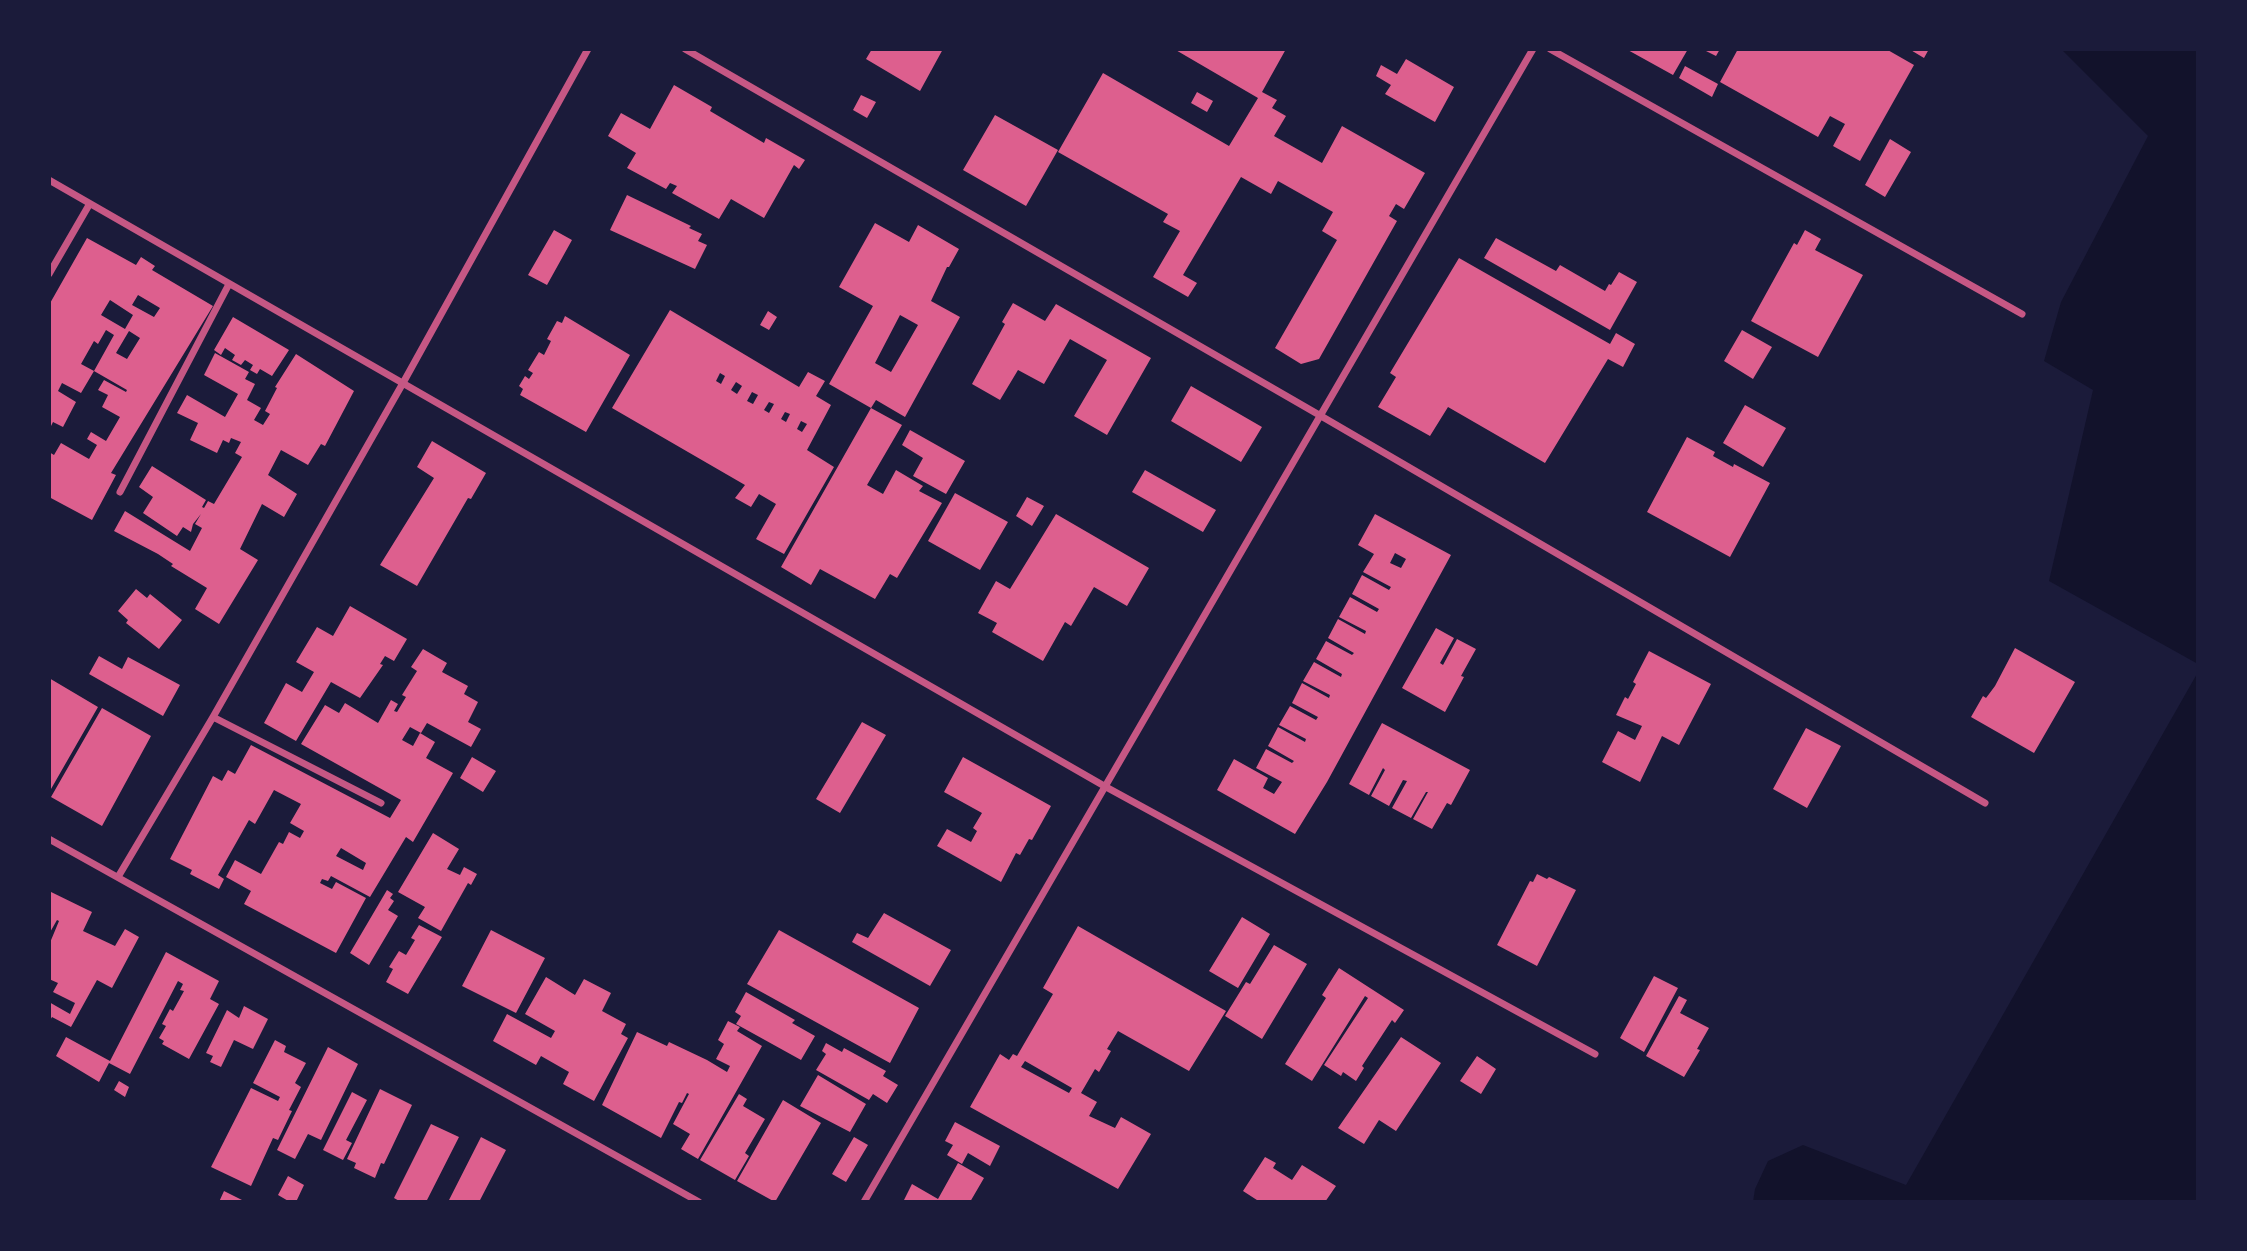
<!DOCTYPE html>
<html>
<head>
<meta charset="utf-8">
<style>
  body { margin:0 }
  #map { position:relative; width:2247px; height:1251px; overflow:hidden; background:#1b1b3a; font-family:"PT Serif",serif }
  canvas { display:block }
  .frame { position:absolute; inset:0; border:51px solid #1b1b3a; pointer-events:none }
</style>
</head>
<body>
<div id="map">
<canvas width="2247" height="1251"></canvas>
<div class="frame"></div>
</div>
<script>
const ctx = document.querySelector('canvas').getContext('2d');
ctx.lineJoin = 'round';
function paint(path, color) { ctx.fillStyle = color; ctx.fill(path, 'evenodd'); }
const toPath = rows => new Path2D(rows.map(r => 'M' + r).join(''));
function stroke(path, color, width, dash) { ctx.strokeStyle = color; ctx.lineWidth = width; ctx.lineCap = dash ? 'butt' : 'round'; ctx.setLineDash(dash || []); ctx.stroke(path); }
const water = toPath([
  [2061,49,2198,49,2198,664,2049,581,2093,390,2044,361,2061,302,2148,136],
  [2198,672,2198,1202,1753,1202,1755,1189,1768,1161,1803,1145,1906,1185]
]);
const building = toPath([
  [872,49,943,49,920,91,866,59],
  [1174,49,1286,49,1262,92,1277,100,1272,108,1286,116,1274,136,1322,163,1342,126,1425,173,1404,209,1396,204,1389,216,1397,221,1319,359,1301,364,1275,348,1337,240,1322,231,1333,212,1278,181,1271,194,1241,177,1183,275,1197,283,1188,297,1153,277,1180,231,1163,222,1168,214,1058,152,1103,73,1229,146,1258,98],
  [1626,49,1688,49,1673,75],
  [1702,49,1720,49,1716,56],
  [1738,49,1886,49,1914,65,1860,161,1833,146,1845,124,1830,116,1818,137,1720,82],
  [1909,49,1929,49,1924,58],
  [1406,59,1454,87,1435,122,1385,94,1391,85,1376,76,1381,65,1397,74],
  [1685,66,1718,84,1712,97,1679,78],
  [674,85,712,107,710,111,764,143,766,138,805,160,799,169,794,165,764,218,731,199,719,219,672,193,677,186,670,183,666,189,627,168,636,153,608,136,621,113,650,129],
  [1197,92,1213,101,1207,112,1191,103],
  [861,95,876,102,867,118,853,110],
  [995,115,1058,150,1026,206,963,170],
  [1890,139,1911,152,1885,197,1865,185],
  [627,195,691,226,689,228,702,234,698,241,707,245,695,269,610,230],
  [875,223,909,242,918,225,959,249,949,267,947,267,931,301,960,317,905,417,876,400,871,408,829,384,873,306,839,287],
  [900,315,918,325,891,372,875,363],
  [554,230,572,240,547,285,528,275],
  [1805,230,1821,239,1815,250,1863,275,1818,357,1751,321,1794,243,1797,245],
  [87,238,136,265,141,257,155,266,152,270,213,306,111,473,116,475,92,520,49,497,49,452,54,455,61,443,89,459,97,445,87,439,91,432,106,441,120,417,102,407,108,395,98,390,104,380,126,392,127,390,94,371,81,393,62,383,58,391,76,402,63,427,53,422,49,430,49,305],
  [138,295,160,308,154,317,132,305],
  [110,300,133,315,125,329,101,315],
  [106,330,114,335,94,371,81,364,94,341,98,344],
  [129,331,140,338,127,359,116,353],
  [1496,238,1556,271,1560,265,1605,291,1609,284,1611,285,1619,272,1637,282,1610,330,1484,258],
  [1459,258,1610,344,1616,333,1635,344,1623,367,1608,359,1545,463,1448,407,1430,436,1378,407,1396,377,1390,373],
  [1013,303,1045,321,1056,304,1151,358,1107,435,1074,416,1107,360,1070,339,1044,384,1018,370,1000,400,972,384,1005,324,1002,322],
  [670,310,799,387,808,372,825,381,816,396,831,405,807,450,834,467,784,554,756,539,776,504,759,494,751,507,735,498,745,485,612,408],
  [720,373,725,376,721,384,716,381],
  [736,382,742,386,737,394,731,390],
  [752,392,758,395,753,404,747,401],
  [769,402,774,404,769,413,764,410],
  [785,412,790,414,786,422,781,419],
  [801,421,807,424,802,432,797,429],
  [768,311,777,317,769,330,760,325],
  [565,316,630,355,586,432,520,395,523,389,519,386,525,376,529,379,533,373,528,370,539,352,544,355,551,341,547,339,557,321,562,323],
  [233,317,289,350,272,376,260,369,257,374,250,370,253,365,245,360,241,365,232,360,235,355,225,348,221,355,214,350],
  [1742,330,1772,347,1753,379,1724,361],
  [215,353,249,372,245,379,255,384,247,400,261,408,254,420,263,425,270,414,265,411,277,388,275,387,296,354,354,391,325,446,321,444,308,465,281,450,268,475,297,494,284,517,262,504,240,549,258,560,219,624,195,609,207,588,171,566,173,564,158,554,114,531,125,511,190,551,202,528,195,524,201,514,193,524,191,532,183,527,177,536,143,513,153,497,139,487,152,466,206,500,202,507,204,508,208,501,214,504,242,457,235,453,241,442,231,438,229,443,223,440,217,453,190,440,198,423,177,413,187,395,225,417,238,394,204,375],
  [1191,386,1262,427,1241,462,1171,421],
  [1745,405,1786,428,1763,467,1723,443],
  [871,408,902,425,867,485,883,494,896,470,923,486,919,491,942,503,897,578,890,574,875,599,820,569,811,585,781,567],
  [910,430,965,461,946,494,913,476,923,458,902,445],
  [1687,437,1715,452,1713,456,1733,467,1734,464,1770,483,1730,557,1647,512],
  [432,441,486,473,471,499,468,498,417,586,380,565,434,478,417,467],
  [1145,470,1216,510,1203,532,1132,492],
  [955,493,1008,522,980,570,928,541],
  [1027,497,1044,506,1032,526,1016,516],
  [1056,514,1149,568,1127,606,1094,587,1071,626,1065,622,1043,661,992,632,997,623,978,613,996,581,1010,589],
  [1375,514,1451,555,1327,782,1295,834,1217,790,1234,759,1268,778,1263,788,1274,794,1282,782,1256,768,1266,749,1292,763,1294,761,1268,746,1278,727,1305,742,1306,739,1279,725,1290,706,1316,720,1318,717,1292,703,1302,683,1329,698,1330,695,1303,681,1314,662,1341,677,1342,674,1316,659,1326,641,1352,655,1354,653,1328,638,1338,619,1365,634,1366,631,1339,617,1350,597,1377,612,1379,609,1352,594,1362,575,1389,590,1391,587,1363,572,1374,554,1358,545],
  [1395,553,1406,559,1401,568,1390,563],
  [136,589,147,598,150,594,182,620,159,649,126,623,128,620,118,611],
  [350,606,407,639,394,661,385,656,380,664,383,665,360,698,331,682,296,741,264,723,286,683,302,692,314,672,296,662,317,627,333,636],
  [1436,628,1454,638,1440,663,1443,665,1457,639,1476,649,1461,676,1464,677,1445,712,1402,688],
  [2015,648,2075,682,2034,753,1971,717,1983,696,1986,698,1995,686],
  [423,649,447,663,442,672,468,686,464,694,478,702,468,722,481,729,471,747,427,723,421,733,410,727,402,740,413,746,420,733,435,742,426,758,453,773,413,842,406,837,370,897,331,876,328,881,322,879,320,883,332,889,336,882,366,898,336,953,244,904,251,891,226,877,235,860,261,874,279,842,283,844,289,832,300,838,304,831,290,823,301,804,274,790,255,824,249,820,218,875,224,879,219,889,190,874,192,870,170,859,213,776,222,781,228,770,235,774,251,745,390,818,401,800,301,744,325,705,339,713,345,703,378,723,391,700,398,704,394,711,397,712,406,697,402,695,417,671,411,667],
  [341,848,366,863,363,870,336,856],
  [1649,651,1711,684,1679,745,1662,736,1640,782,1602,762,1618,731,1635,740,1642,726,1616,715,1625,697,1628,699,1636,684,1633,682],
  [99,656,122,669,128,657,180,685,163,716,89,674],
  [49,678,98,707,51,789,49,788],
  [102,708,151,736,102,826,51,797],
  [862,722,886,735,840,813,816,799],
  [1382,723,1470,770,1451,805,1447,803,1432,829,1413,819,1428,792,1426,792,1411,818,1392,808,1407,781,1403,780,1389,806,1371,796,1385,770,1383,768,1369,795,1349,784],
  [1806,728,1841,746,1807,808,1773,789],
  [472,757,496,771,483,792,460,778],
  [963,757,1051,806,1032,840,1029,839,1020,855,1016,853,1001,882,937,846,947,829,971,842,977,831,973,828,982,813,944,792],
  [433,833,459,849,447,869,460,875,464,867,477,874,471,885,468,883,441,931,418,918,425,907,398,892],
  [1537,874,1547,879,1549,877,1576,890,1537,966,1497,945,1530,881,1533,882],
  [387,890,393,894,390,898,394,901,388,910,398,916,369,965,350,953],
  [49,891,92,912,83,931,115,946,125,929,139,937,112,988,97,980,71,1027,52,1017,49,1022,49,1002,70,1014,75,1003,53,992,58,983,49,979,49,945,59,921,57,920,49,934],
  [884,913,951,950,930,986,852,942,857,933,868,938],
  [1242,917,1270,934,1238,988,1209,971],
  [419,925,442,937,408,994,386,982,393,969,389,967,399,951,406,955,415,940,411,938],
  [1078,926,1226,1011,1189,1071,1118,1031,1107,1049,1111,1051,1099,1072,1095,1069,1081,1093,1097,1102,1089,1116,1115,1128,1121,1117,1151,1134,1118,1189,970,1107,1000,1054,1009,1060,1013,1054,1017,1056,1053,994,1043,988],
  [1025,1061,1072,1088,1069,1093,1021,1067],
  [491,930,545,958,516,1013,462,986],
  [779,930,919,1008,890,1063,747,984],
  [1274,945,1307,964,1262,1039,1225,1016,1246,982,1250,984],
  [166,952,219,981,210,999,219,1004,189,1059,162,1044,164,1041,159,1038,166,1026,162,1024,170,1009,173,1011,184,991,180,990,183,984,178,981,130,1074,109,1063,99,1082,56,1056,66,1037,110,1061],
  [1339,968,1404,1010,1395,1023,1392,1020,1362,1066,1364,1068,1356,1081,1343,1072,1341,1076,1324,1065,1368,998,1365,996,1312,1081,1285,1064,1326,998,1322,995],
  [1654,976,1678,988,1644,1052,1620,1038],
  [546,977,575,995,584,979,611,993,602,1011,626,1024,621,1034,628,1038,594,1101,563,1084,569,1072,541,1056,536,1065,493,1041,507,1014,551,1038,555,1031,525,1014],
  [746,992,795,1020,792,1023,815,1036,801,1060,736,1024,741,1016,735,1012],
  [1679,996,1687,1000,1680,1013,1709,1028,1697,1049,1700,1050,1684,1077,1646,1056],
  [244,1006,268,1019,253,1049,234,1040,221,1067,210,1062,213,1056,206,1053,227,1010,239,1018],
  [728,1021,740,1027,737,1031,762,1046,698,1159,681,1149,690,1134,673,1124,689,1094,687,1093,682,1103,679,1102,661,1138,602,1105,637,1032,667,1046,669,1042,707,1060,727,1072,730,1066,716,1059,724,1044,718,1040],
  [1401,1037,1441,1063,1396,1131,1379,1120,1364,1144,1338,1128],
  [275,1040,286,1046,284,1052,306,1063,295,1083,301,1087,289,1110,292,1111,278,1140,273,1138,251,1186,211,1167,251,1088,278,1101,280,1097,253,1083],
  [826,1043,842,1052,844,1048,886,1071,883,1076,898,1085,887,1103,873,1094,869,1100,816,1070,826,1054,822,1051],
  [328,1047,358,1064,321,1140,308,1134,295,1159,277,1150],
  [1477,1056,1496,1069,1481,1094,1460,1081],
  [818,1075,866,1104,850,1132,800,1106],
  [119,1081,129,1087,125,1097,114,1090],
  [380,1089,412,1105,384,1164,381,1163,375,1178,354,1168,356,1163,347,1159],
  [352,1092,367,1100,346,1140,352,1143,343,1160,323,1150],
  [739,1094,747,1099,743,1106,765,1119,745,1153,749,1156,735,1180,700,1160],
  [783,1100,821,1123,775,1202,737,1181],
  [955,1122,1000,1146,990,1166,968,1153,962,1164,947,1155,953,1145,945,1141],
  [431,1124,459,1137,426,1202,401,1202,394,1198],
  [481,1137,506,1150,479,1202,448,1202],
  [854,1137,868,1145,846,1182,832,1174],
  [1265,1157,1276,1163,1273,1168,1292,1180,1302,1165,1336,1186,1325,1202,1260,1202,1243,1191],
  [958,1163,984,1178,970,1202,903,1202,912,1184,938,1199],
  [288,1176,304,1185,296,1202,290,1202,278,1195],
  [224,1191,246,1202,219,1202]
]);
const minor = toPath([
  [685,49,1321,416,1985,803],
  [1550,49,2022,314],
  [49,180,1106,787,1595,1054],
  [49,274,89,205],
  [120,492,229,284],
  [213,717,381,803],
  [49,839,699,1202],
  [118,877,213,717,403,383,588,49],
  [864,1202,1533,49]
]);
paint(water, '#12122b');
paint(building, '#dd5f8e');
stroke(minor, '#c65784', 7);
</script>
</body>
</html>
